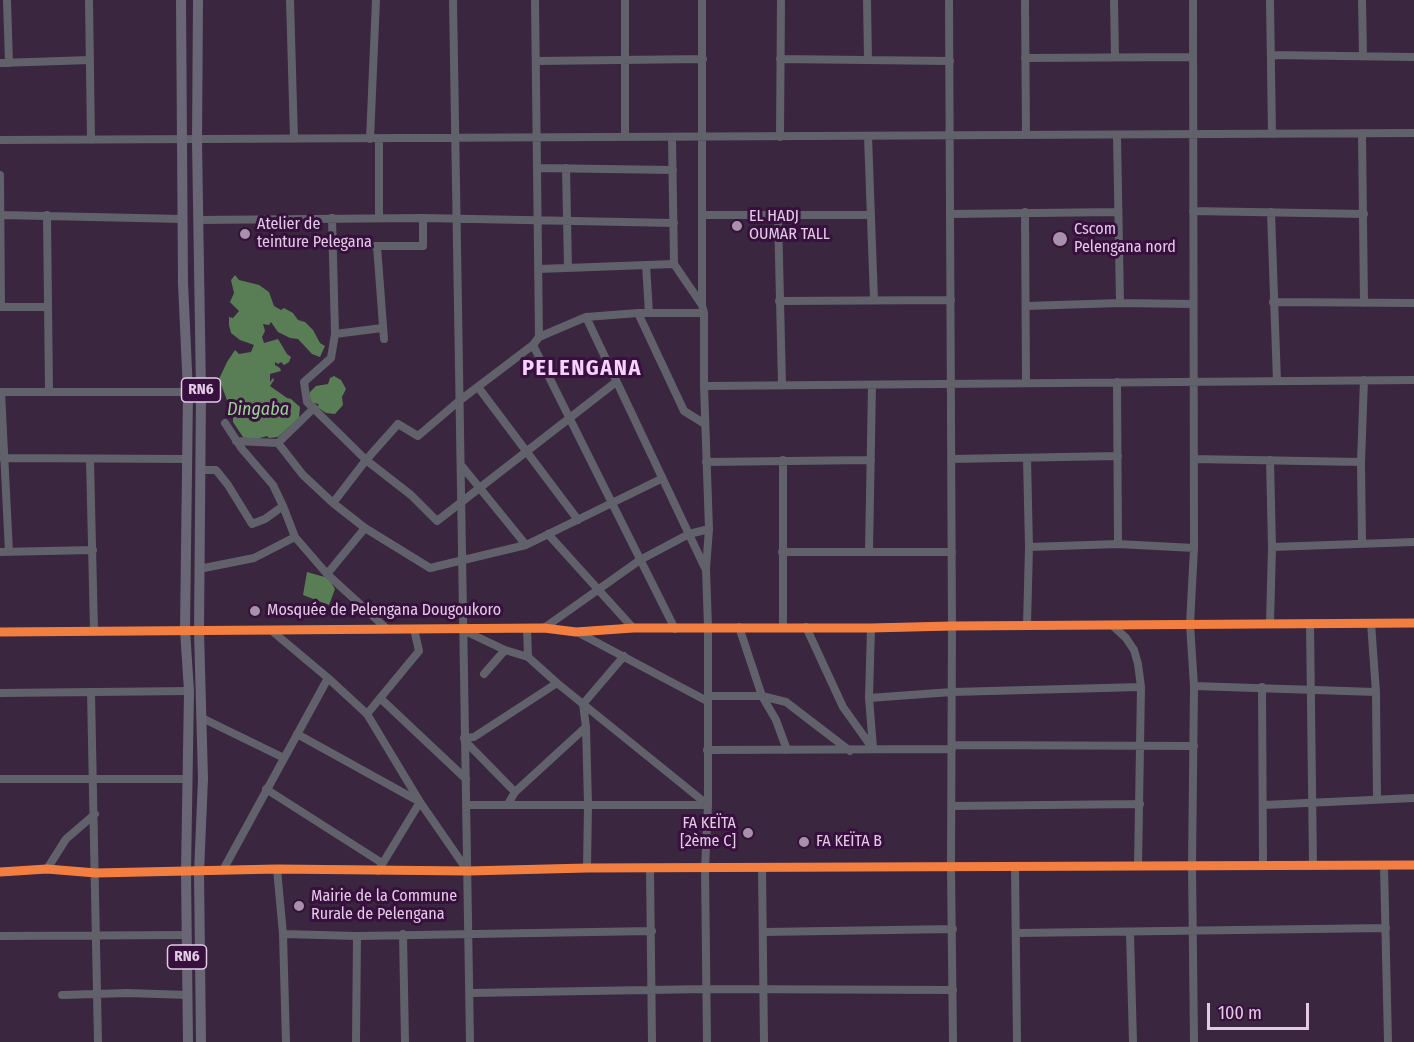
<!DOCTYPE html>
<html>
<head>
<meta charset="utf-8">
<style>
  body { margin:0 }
  #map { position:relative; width:1414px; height:1042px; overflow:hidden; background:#3a263e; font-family:"Fira Sans Condensed",sans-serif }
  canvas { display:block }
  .scale { position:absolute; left:1207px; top:1003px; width:102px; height:27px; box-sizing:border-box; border:3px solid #e3cbe6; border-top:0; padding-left:8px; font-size:18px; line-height:21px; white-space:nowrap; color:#e3cbe6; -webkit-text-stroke:4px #37103d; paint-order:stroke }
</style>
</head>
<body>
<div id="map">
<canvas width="1414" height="1042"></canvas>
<div class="scale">100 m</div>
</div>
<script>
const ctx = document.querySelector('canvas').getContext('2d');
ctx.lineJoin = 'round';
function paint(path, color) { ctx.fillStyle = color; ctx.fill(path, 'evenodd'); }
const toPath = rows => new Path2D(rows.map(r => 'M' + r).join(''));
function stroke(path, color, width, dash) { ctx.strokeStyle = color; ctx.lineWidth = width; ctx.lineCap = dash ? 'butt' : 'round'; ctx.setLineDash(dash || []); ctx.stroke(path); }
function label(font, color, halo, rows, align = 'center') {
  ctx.font = font + ' "Fira Sans Condensed",sans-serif'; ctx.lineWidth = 6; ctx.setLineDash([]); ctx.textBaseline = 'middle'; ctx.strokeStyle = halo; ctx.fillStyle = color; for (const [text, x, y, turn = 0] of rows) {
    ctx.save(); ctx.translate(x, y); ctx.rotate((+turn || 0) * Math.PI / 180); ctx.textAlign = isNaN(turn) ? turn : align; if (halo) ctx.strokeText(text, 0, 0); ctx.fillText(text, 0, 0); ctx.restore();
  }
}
const water = toPath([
  [235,275,239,280,259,285,269,292,274,306,281,310,284,308,293,313,298,320,305,322,313,330,320,343,325,346,320,357,312,354,298,339,290,338,278,332,271,322,269,325,263,324,265,331,262,337,264,343,278,339,287,354,291,357,289,362,284,365,281,362,278,364,275,362,275,365,280,368,281,371,270,374,270,382,273,378,274,380,270,386,287,398,291,399,300,407,299,418,278,437,269,438,267,436,253,440,245,440,233,422,233,416,219,379,227,362,235,350,239,354,251,352,254,345,240,340,231,333,229,325,229,317,233,318,239,311,230,302,234,293,231,280],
  [334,376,341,380,346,389,342,397,343,405,335,414,326,413,317,407,319,404,312,403,309,396,310,392,316,386,328,384,330,378],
  [307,572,328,578,335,589,329,605,303,595]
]);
const minor = toPath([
  [7,0,9,63],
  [89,0,91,140],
  [290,0,294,139],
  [453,0,470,1042],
  [535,0,539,337],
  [625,0,625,137],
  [702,0,702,305,704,313,704,386,709,529,706,569,708,627,708,805,705,868,707,1042],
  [867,0,868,60],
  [949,0,952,626,951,867,953,1042],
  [1025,0,1026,135],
  [1114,0,1115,57],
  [1193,0,1194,548,1190,624,1194,686,1192,866,1194,1042],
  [1270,0,1272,134],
  [1362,0,1363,56],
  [1271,55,1414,57],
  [1025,58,1193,57],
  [780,59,950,61],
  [536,61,703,59],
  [0,63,90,60],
  [1362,134,1364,303],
  [1117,135,1120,303],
  [868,136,874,300],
  [780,137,781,0],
  [672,138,674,264,702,305],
  [370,139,376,0],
  [0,140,1414,133],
  [537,168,673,170],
  [566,168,568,268],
  [0,175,1,307],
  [1193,211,1364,214],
  [1025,212,1026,383],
  [1271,212,1277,381],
  [950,214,1118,212],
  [0,215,183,219],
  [47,215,49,391],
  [702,215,870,215],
  [778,215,782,385],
  [332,218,335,334],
  [379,218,379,139],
  [198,220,423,218,674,223],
  [333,246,423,246,423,218],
  [377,246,384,339],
  [646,265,649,313],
  [539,269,674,264],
  [779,301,951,300],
  [1273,302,1414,303],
  [1026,306,1120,303,1193,304],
  [0,307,48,307],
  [638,313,684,411,705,424],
  [586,317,705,568],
  [382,328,335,334,331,358,304,382,307,402,366,460,411,495,437,521,616,382],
  [533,345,675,629],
  [1117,382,1118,544],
  [704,386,1414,380],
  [478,387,578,520],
  [0,392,201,392],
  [1,392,9,552],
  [225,423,242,449,273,485,283,506,295,537,327,574,387,629],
  [236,441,278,443,314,408],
  [278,443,303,475,333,503,365,528,430,568,526,545,661,479],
  [3,458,188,459],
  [951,459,1118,456],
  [1194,459,1361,462],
  [90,460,94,631],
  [1270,460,1272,547,1270,624],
  [706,462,871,460],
  [461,465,526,545],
  [200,470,216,470,228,485,252,524,265,519,283,506],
  [333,503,366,460,398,424,418,436,459,401,533,345,539,337,586,317,638,313,704,313],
  [548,534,633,628],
  [1362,543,1361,462,1364,380],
  [1029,547,1118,544,1194,548],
  [1272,547,1414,542],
  [0,552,93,550],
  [782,552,952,552],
  [869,552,872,385],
  [199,569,254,558,295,537],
  [327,574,365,528],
  [1310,623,1313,866],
  [1371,623,1376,692,1377,799],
  [1027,625,1029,547,1027,458],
  [1112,625,1126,638,1134,650,1138,664,1141,687,1138,866],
  [739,627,762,696,776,720,787,750],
  [783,627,783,460],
  [806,627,843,707,873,749],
  [527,628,528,657],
  [544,628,640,560,689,534,709,529],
  [871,628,869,698,873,748],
  [272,631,328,678,367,714,420,802,467,870],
  [465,631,505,650,528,657,557,683,708,805],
  [0,632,544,628,576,632,633,628,871,628,952,626,1414,623],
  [579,633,707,701],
  [484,674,505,650],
  [1194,686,1376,692],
  [1262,687,1263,866],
  [91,692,98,1042],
  [0,693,189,691],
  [708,696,762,696,786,702,850,751],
  [380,698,466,779],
  [869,698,952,692,1141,687],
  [367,714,419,651,414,629],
  [202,718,284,758],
  [297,734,420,802,378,871],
  [464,738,474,737,557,683],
  [465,741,515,792],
  [952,745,1194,746],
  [707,750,952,749],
  [0,779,188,779],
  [266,789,382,863],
  [508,804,515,792,586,727],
  [466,805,708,805],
  [1264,805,1414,798],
  [952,806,1140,804],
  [1384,866,1388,1042],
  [1015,867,1017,1042],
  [587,868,588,804,586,727,583,704,624,656],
  [650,868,652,1042],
  [762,868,764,1042],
  [47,869,66,839,95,814],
  [277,869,283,934,286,1042],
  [223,870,328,678],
  [0,872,47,869,96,873,277,869,468,871,587,868,1414,865],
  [764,932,953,929],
  [1017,933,1386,928],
  [1130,933,1133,1042],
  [283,934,357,936,652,931],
  [403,934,405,1042],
  [0,936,187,935],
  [470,993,707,989,953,990],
  [62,995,127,993,188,995],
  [356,1042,357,936]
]);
const highway = toPath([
  [181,0,183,283,188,392,185,630,189,691,186,872,188,1042],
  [198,0,197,141,201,392,199,631,203,779,199,872,201,1042]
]);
const cycleway = toPath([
  [0,632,544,628,576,632,633,628,871,628,952,626,1414,623],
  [0,872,47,869,96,873,277,869,468,871,587,868,1414,865]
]);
const markers = [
  [737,226,6,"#a891ab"],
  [245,234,6,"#a891ab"],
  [1060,239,8,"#a891ab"],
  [255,611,6,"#a891ab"],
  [748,833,6,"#a891ab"],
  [804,842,6,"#a891ab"],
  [299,906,6,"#a891ab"]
];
const shields = [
  [201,390,39],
  [187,957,39]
];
const shieldNames = [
  ["RN6",201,390],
  ["RN6",187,957]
];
const poiNames = [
  ["EL HADJ",749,217],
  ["OUMAR TALL",749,235],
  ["Atelier de",257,225],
  ["teinture Pelegana",257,243],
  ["Cscom",1074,230],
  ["Pelengana nord",1074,248],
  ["Mosquée de Pelengana Dougoukoro",267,611],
  ["FA KEÏTA",736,824,"right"],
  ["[2ème C]",736,842,"right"],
  ["FA KEÏTA B",816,842],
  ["Mairie de la Commune",311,897],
  ["Rurale de Pelengana",311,915]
];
const waterNames = [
  ["Dingaba",258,410]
];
const districtNames = [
  ["PELENGANA",582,369]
];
paint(water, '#597e56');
stroke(minor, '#60616b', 8);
stroke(highway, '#696676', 10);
stroke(cycleway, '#f27e40', 9);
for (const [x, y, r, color] of markers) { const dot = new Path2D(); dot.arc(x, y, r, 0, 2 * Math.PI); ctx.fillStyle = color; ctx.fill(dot); stroke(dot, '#37103d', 2); }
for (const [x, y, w] of shields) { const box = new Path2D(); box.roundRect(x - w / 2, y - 12, w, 24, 4.5); ctx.fillStyle = '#37103d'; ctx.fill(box); stroke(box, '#e3cbe6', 1.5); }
label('bold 15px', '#e3cbe6', null, shieldNames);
label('16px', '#e3cbe6', '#37103d', poiNames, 'left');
label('italic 18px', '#97d690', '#37103d', waterNames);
ctx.letterSpacing = '1.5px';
label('bold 22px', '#f8d1fe', '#37103d', districtNames);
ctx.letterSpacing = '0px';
</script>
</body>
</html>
